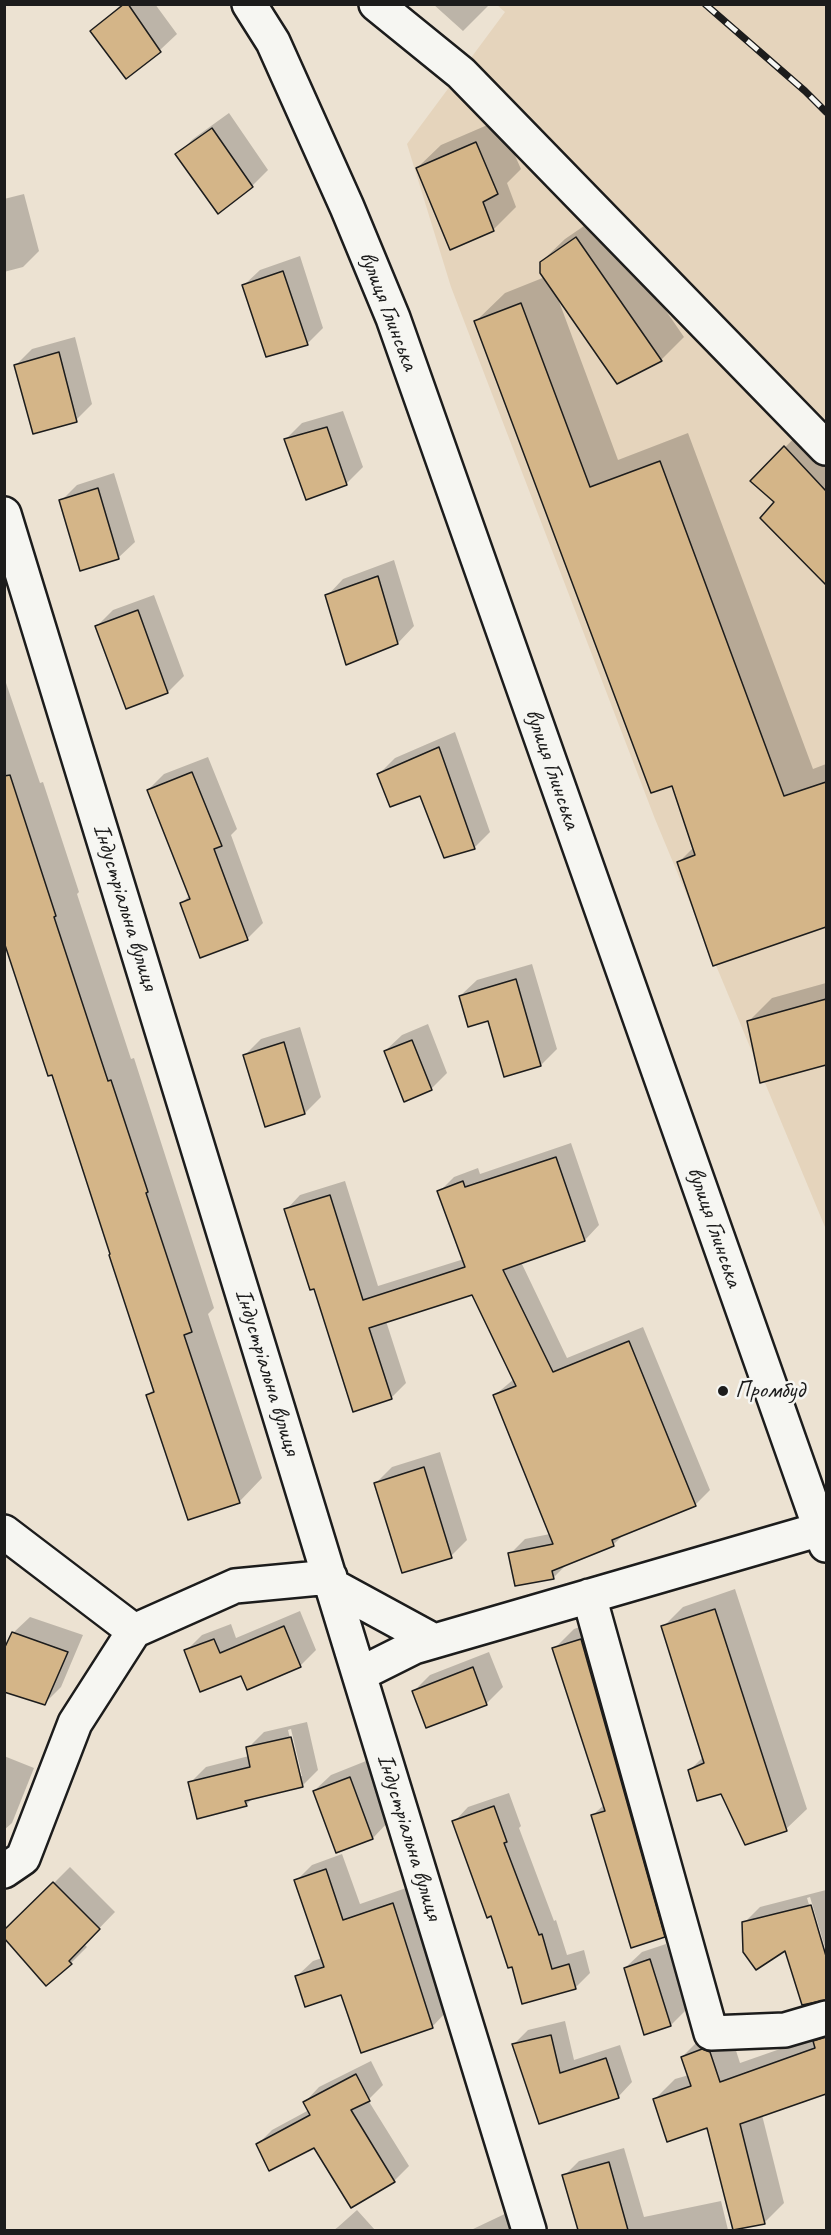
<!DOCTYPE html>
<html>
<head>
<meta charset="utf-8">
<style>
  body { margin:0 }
  #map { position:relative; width:831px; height:2235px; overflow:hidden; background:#ece2d2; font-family:Caveat,sans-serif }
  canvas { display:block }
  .frame { position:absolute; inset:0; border:6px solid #1c1c1c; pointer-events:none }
</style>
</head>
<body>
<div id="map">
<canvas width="831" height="2235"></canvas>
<div class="frame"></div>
</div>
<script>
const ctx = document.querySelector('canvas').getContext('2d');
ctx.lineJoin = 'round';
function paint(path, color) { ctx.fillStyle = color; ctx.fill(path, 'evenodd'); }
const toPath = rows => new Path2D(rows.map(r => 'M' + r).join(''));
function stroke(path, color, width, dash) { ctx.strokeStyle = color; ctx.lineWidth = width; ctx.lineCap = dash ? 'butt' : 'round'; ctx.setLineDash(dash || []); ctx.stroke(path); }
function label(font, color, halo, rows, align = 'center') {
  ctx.font = font + ' Caveat,sans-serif'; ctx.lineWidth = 5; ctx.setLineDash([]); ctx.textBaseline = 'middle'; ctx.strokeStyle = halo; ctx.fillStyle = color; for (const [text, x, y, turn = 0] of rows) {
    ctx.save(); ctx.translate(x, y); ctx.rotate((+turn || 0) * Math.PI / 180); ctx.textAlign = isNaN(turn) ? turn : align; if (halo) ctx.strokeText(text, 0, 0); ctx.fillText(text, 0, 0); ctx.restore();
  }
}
const built = toPath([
  [497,5,826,5,825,1227,655,819,451,287,407,144,505,12]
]);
const shadow = toPath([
  [122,4,155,4,177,34,160,50,126,76,92,31],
  [433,4,490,4,463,31],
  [229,113,268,170,252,186,177,155,193,139],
  [499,120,521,169,507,183,516,207,493,230,417,168,441,145],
  [24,194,39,251,23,267,4,272,4,199],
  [600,215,684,337,661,360,557,296,618,460,688,433,813,769,826,764,826,925,714,964,679,862,694,847,673,784,476,321,505,293,545,277,541,262,565,239],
  [300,256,323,328,307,344,243,286,260,270],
  [75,337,92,404,76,420,16,365,32,349],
  [343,411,363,467,347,483,307,498,286,439,302,423],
  [809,423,826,443,826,582,762,518,776,501,752,481],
  [114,473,135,542,118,558,61,501,77,485],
  [394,560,414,626,398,643,327,596,343,579],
  [154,595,184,676,168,692,97,626,113,610],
  [4,677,40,783,43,782,79,892,77,894,131,1059,134,1058,214,1308,208,1314,262,1478,239,1502,148,1395,154,1389,4,928],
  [455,732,490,832,474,848,421,794,379,774,395,758],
  [208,757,237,829,231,835,263,923,247,939,182,903,190,895,148,790,164,774],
  [532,964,557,1049,541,1065,505,1075,489,1019,460,996,477,980],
  [826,983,826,1063,761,1081,748,1022,772,998],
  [428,1024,447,1073,431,1089,385,1051,402,1035],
  [300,1027,321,1097,305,1113,245,1055,261,1039],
  [571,1143,599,1225,585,1240,521,1262,567,1358,643,1327,710,1490,695,1505,624,1534,613,1545,568,1563,553,1578,510,1554,525,1539,550,1534,495,1395,514,1379,473,1293,386,1321,406,1383,391,1398,315,1287,286,1210,300,1195,345,1181,378,1286,464,1259,439,1192,454,1177,478,1168,480,1174],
  [440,1452,467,1540,451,1556,376,1483,392,1467],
  [735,1589,807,1809,786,1829,722,1792,690,1770,703,1757,663,1627,683,1607],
  [300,1611,316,1650,300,1666,242,1674,186,1651,202,1635,231,1624,236,1638],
  [30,1617,83,1635,61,1687,45,1703,13,1633],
  [602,1619,684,1915,664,1936,593,1815,605,1804,554,1649,574,1629],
  [489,1652,503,1687,487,1703,427,1726,414,1691,430,1675],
  [307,1722,318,1770,302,1786,254,1797,246,1805,190,1783,206,1767,249,1756,248,1748,264,1732],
  [291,1729,302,1776,299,1776,288,1730],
  [4,1756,34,1768,12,1823,4,1830],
  [366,1761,389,1821,373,1838,337,1851,314,1791,331,1775],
  [509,1793,521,1826,519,1828,554,1921,556,1920,567,1955,584,1950,590,1973,575,1988,513,1965,454,1822,468,1807],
  [342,1854,360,1904,409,1887,448,2010,432,2027,296,1977,313,1961,322,1958,296,1881,312,1865],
  [70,1867,115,1912,84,1944,87,1947,71,1963,4,1933],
  [826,1890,826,1951,810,1897,807,1898,826,1961,826,1998,820,1999,786,1948,744,1923,760,1907],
  [666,1944,687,2009,671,2025,625,1968,642,1952],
  [565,2021,574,2060,620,2045,632,2082,618,2097,540,2122,514,2044,528,2030],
  [826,2030,826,2092,762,2115,784,2203,765,2222,734,2230,708,2127,655,2099,675,2079,689,2075,682,2057,702,2037,730,2032,740,2063,823,2034],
  [371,2061,383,2085,368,2100,409,2166,394,2181,314,2146,258,2144,272,2130,309,2110,305,2102,319,2087],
  [624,2148,644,2217,721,2201,728,2230,580,2230,564,2176,579,2161],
  [357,2210,375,2230,334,2230,338,2227],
  [511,2211,521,2230,471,2230]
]);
const building = toPath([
  [124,4,128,4,161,52,126,79,90,31,124,4],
  [212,128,253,187,218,214,175,154,212,128],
  [476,142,498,194,483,202,494,231,450,250,416,168,476,142],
  [576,237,662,361,617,384,540,273,540,262,576,237],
  [283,271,308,345,266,357,242,285,283,271],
  [521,303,590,487,660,461,784,796,826,782,826,927,713,966,677,862,695,855,672,786,651,793,474,321,521,303],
  [59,352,77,422,33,434,14,365,59,352],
  [327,427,347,485,306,500,284,439,327,427],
  [784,446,826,491,826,585,760,518,774,502,750,481,784,446],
  [98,488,119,559,80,571,59,500,98,488],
  [378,576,398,644,346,665,325,595,378,576],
  [138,610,168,693,126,709,95,626,138,610],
  [439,747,475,849,444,858,420,796,390,807,377,774,439,747],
  [192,772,222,846,214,849,248,940,200,958,180,903,190,899,147,790,192,772],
  [10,775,56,916,54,917,108,1081,111,1080,148,1192,146,1193,192,1332,184,1335,240,1503,188,1520,146,1395,154,1392,109,1255,110,1254,52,1075,48,1076,4,942,4,776,10,775],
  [516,979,541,1066,504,1077,488,1021,468,1027,459,996,516,979],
  [826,999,826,1065,760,1083,747,1021,826,999],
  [412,1040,432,1090,404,1102,384,1051,412,1040],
  [284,1042,305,1114,265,1127,243,1055,284,1042],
  [556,1157,585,1241,503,1270,553,1372,629,1341,696,1506,612,1540,614,1546,552,1571,554,1579,515,1586,508,1553,553,1544,493,1395,516,1386,472,1295,369,1328,392,1399,353,1412,314,1289,310,1290,284,1209,330,1195,363,1300,465,1267,437,1191,463,1181,465,1187,556,1157],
  [424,1467,452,1558,402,1573,374,1483,424,1467],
  [715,1609,787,1831,745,1845,721,1794,697,1801,688,1770,704,1763,661,1626,715,1609],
  [284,1626,301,1667,247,1690,241,1676,200,1692,184,1650,214,1639,220,1653,284,1626],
  [12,1632,68,1652,45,1705,4,1692,4,1649,12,1632],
  [581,1639,665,1937,631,1948,591,1815,605,1811,552,1648,581,1639],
  [473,1667,487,1705,426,1728,412,1691,473,1667],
  [291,1737,303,1787,245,1801,247,1806,197,1819,188,1782,250,1767,246,1747,291,1737],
  [350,1777,373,1839,336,1853,313,1791,350,1777],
  [494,1806,507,1842,504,1843,539,1935,542,1934,552,1969,569,1964,576,1989,522,2004,512,1967,508,1968,491,1916,487,1918,452,1821,494,1806],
  [326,1869,343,1920,393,1903,433,2028,361,2053,341,1995,305,2007,295,1976,324,1967,294,1880,326,1869],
  [53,1882,100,1929,69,1961,72,1964,46,1986,4,1938,4,1930,53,1882],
  [811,1905,826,1956,826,2000,802,2005,785,1951,756,1970,743,1952,742,1922,811,1905],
  [650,1959,671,2026,644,2035,624,1968,650,1959],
  [551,2035,560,2073,606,2058,619,2098,539,2124,512,2044,551,2035],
  [826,2037,826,2094,740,2124,765,2224,733,2230,707,2128,667,2142,653,2099,691,2086,681,2057,702,2049,710,2052,720,2082,815,2048,813,2041,826,2037],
  [356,2074,370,2101,351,2110,395,2182,351,2208,314,2148,269,2171,256,2144,310,2115,303,2102,356,2074],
  [609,2162,628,2230,578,2230,562,2175,609,2162]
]);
const minor = toPath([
  [376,4,461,73,826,448],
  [4,514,529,2230],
  [4,1532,134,1631],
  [333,1586,434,1641],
  [589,1596,711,2033,785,2030,826,2018],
  [360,1674,414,1647,821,1529],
  [4,1871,23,1858,75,1723,134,1631,235,1586,330,1577]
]);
const major = toPath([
  [249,4,273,42,347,207,393,318,826,1545]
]);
const rail = toPath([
  [705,4,805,91,826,112]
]);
const markers = [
  [723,1391,6,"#1c1c1c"]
];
const streetNames = [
  ["вулиця Глинська",388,311,69],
  ["вулиця Глинська",552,769,71],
  ["Індустріальна вулиця",125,907,73],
  ["вулиця Глинська",714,1227,71],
  ["Індустріальна вулиця",267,1372,73],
  ["Індустріальна вулиця",409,1837,73]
];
const poiNames = [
  ["Промбуд",735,1391]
];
paint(built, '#e5d4bc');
paint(shadow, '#0003');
paint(building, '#d4b588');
stroke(building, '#1c1c1c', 1.5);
stroke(minor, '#1c1c1c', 38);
stroke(major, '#1c1c1c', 38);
stroke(minor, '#f6f6f2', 33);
stroke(major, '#f6f6f2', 33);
stroke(rail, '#1c1c1c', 7);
stroke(rail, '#f6f6f2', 4.5, [14]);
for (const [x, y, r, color] of markers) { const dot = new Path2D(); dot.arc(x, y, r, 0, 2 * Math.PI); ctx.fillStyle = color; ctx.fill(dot); stroke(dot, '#f6f6f2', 2); }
label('24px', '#1c1c1c', '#f6f6f2', streetNames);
label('24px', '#1c1c1c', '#f6f6f2', poiNames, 'left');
</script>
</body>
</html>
